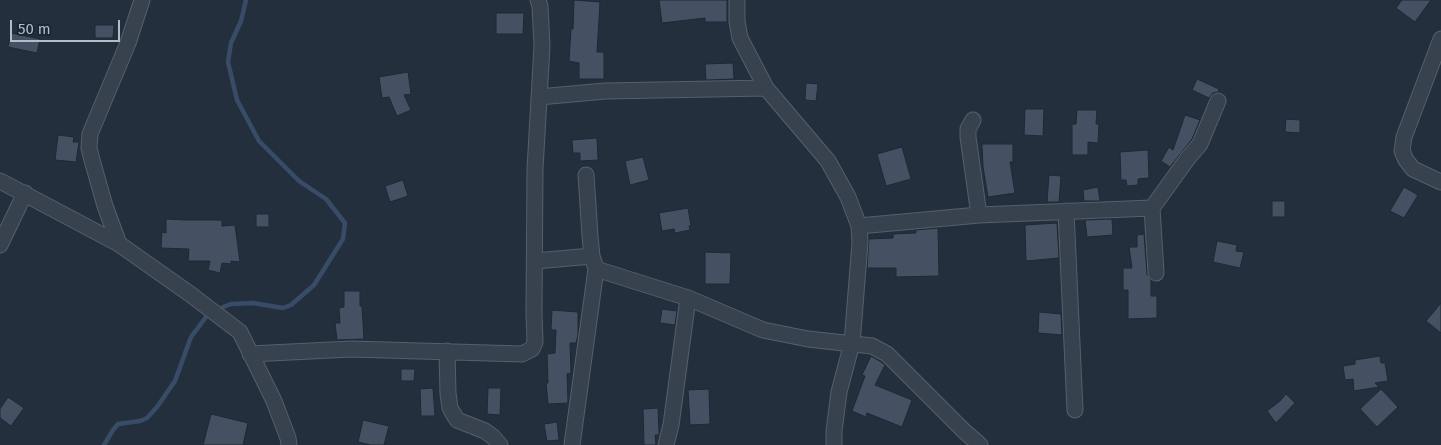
<!DOCTYPE html>
<html>
<head>
<meta charset="utf-8">
<style>
  body { margin:0 }
  #map { position:relative; width:1441px; height:445px; overflow:hidden; background:#242f3e; font-family:"Fira Sans",sans-serif }
  canvas { display:block }
  .scale { position:absolute; left:10px; top:20px; width:110px; height:22px; box-sizing:border-box; border:2px solid #b4bcc9; border-top:0; padding-left:6px; font-size:15px; line-height:18px; white-space:nowrap; color:#b4bcc9; -webkit-text-stroke:4px #1d2633; paint-order:stroke }
</style>
</head>
<body>
<div id="map">
<canvas width="1441" height="445"></canvas>
<div class="scale">50 m</div>
</div>
<script>
const ctx = document.querySelector('canvas').getContext('2d');
ctx.lineJoin = 'round';
const toPath = rows => new Path2D(rows.map(r => 'M' + r).join(''));
function stroke(path, color, width, dash) { ctx.strokeStyle = color; ctx.lineWidth = width; ctx.lineCap = dash ? 'butt' : 'round'; ctx.setLineDash(dash || []); ctx.stroke(path); }
function paint(path, color) { ctx.fillStyle = color; ctx.fill(path, 'evenodd'); }
const stream = toPath([
  [223,307,231,304,253,303,283,308,291,305,314,285,343,239,345,223,326,199,299,181,259,141,237,100,228,62,231,43,241,21,246,0],
  [104,445,113,430,118,424,140,421,147,418,157,407,175,381,191,337,206,317]
]);
const building = toPath([
  [574,0,600,2,597,52,604,52,604,79,579,79,579,63,569,61,571,29,573,29,574,0],
  [659,0,727,0,727,22,705,22,705,18,662,23,659,0],
  [1402,0,1431,0,1415,22,1396,8,1402,0],
  [496,13,524,13,523,34,496,34,496,13],
  [95,25,114,25,113,38,95,38,95,25],
  [11,33,40,39,37,53,8,47,11,33],
  [733,63,734,79,706,80,705,64,733,63],
  [408,72,411,94,404,95,411,110,397,116,389,97,382,98,379,77,408,72],
  [1197,79,1219,89,1218,92,1213,93,1209,98,1192,90,1197,79],
  [806,83,818,84,816,101,805,100,806,83],
  [1025,109,1044,109,1043,136,1024,135,1025,109],
  [1077,110,1097,110,1096,124,1099,124,1098,143,1088,142,1088,155,1072,155,1072,124,1076,124,1077,110],
  [1185,115,1200,120,1192,139,1170,167,1161,161,1169,147,1173,150,1185,115],
  [1286,119,1300,120,1300,133,1285,132,1286,119],
  [58,135,74,137,73,142,79,142,76,162,55,160,58,135],
  [597,138,598,160,580,161,580,153,573,153,572,140,597,138],
  [982,144,1013,144,1013,162,1010,162,1015,193,988,197,983,167,982,144],
  [902,147,911,179,886,186,877,154,902,147],
  [1148,150,1149,178,1138,179,1138,185,1127,186,1126,180,1121,180,1120,152,1148,150],
  [643,157,649,180,630,185,625,161,643,157],
  [1049,175,1061,176,1059,202,1047,202,1049,175],
  [403,180,408,196,390,202,385,186,403,180],
  [1098,187,1100,201,1084,201,1083,190,1098,187],
  [1404,187,1418,195,1404,218,1390,211,1404,187],
  [1272,201,1285,201,1285,217,1272,217,1272,201],
  [688,208,691,226,689,226,690,230,675,233,674,229,662,231,659,213,688,208],
  [256,214,269,214,269,227,256,227,256,214],
  [166,219,184,220,222,220,222,226,235,225,240,262,231,261,231,264,222,263,220,273,208,270,210,261,188,261,189,249,161,248,162,232,166,233,166,219],
  [1112,219,1113,235,1087,237,1085,220,1112,219],
  [1057,223,1059,258,1026,261,1025,225,1057,223],
  [938,228,939,276,896,277,896,268,867,268,869,239,893,238,893,234,916,233,916,230,938,228],
  [1144,234,1147,274,1151,280,1151,296,1157,296,1157,318,1128,319,1128,290,1123,290,1123,268,1132,268,1129,247,1137,247,1137,235,1144,234],
  [1217,241,1237,245,1236,251,1244,252,1240,268,1213,262,1217,241],
  [705,252,731,253,730,284,705,284,705,252],
  [344,291,360,291,360,306,362,306,364,339,337,340,335,323,340,323,339,308,344,307,344,291],
  [1441,303,1441,333,1426,321,1441,303],
  [662,309,677,311,675,325,660,323,662,309],
  [552,310,578,312,578,335,576,343,570,343,571,373,567,374,568,403,548,404,546,383,548,383,547,354,555,353,556,330,551,330,552,310],
  [1039,312,1061,314,1062,335,1038,333,1039,312],
  [871,356,881,362,885,365,875,385,912,400,902,427,867,413,866,417,852,411,865,376,862,375,871,356],
  [1380,356,1381,363,1385,363,1388,381,1375,383,1379,387,1354,391,1353,379,1345,380,1343,366,1355,364,1355,360,1380,356],
  [401,369,415,369,414,381,401,381,401,369],
  [433,388,435,416,421,416,420,389,433,388],
  [488,388,501,388,500,415,487,414,488,388],
  [709,389,710,424,690,425,688,390,709,389],
  [1381,389,1398,407,1377,427,1360,409,1381,389],
  [1286,394,1295,403,1276,423,1267,411,1280,401,1286,394],
  [8,397,24,408,11,426,0,418,0,409,8,397],
  [658,408,659,432,659,435,655,435,656,445,644,445,643,409,658,408],
  [211,414,248,423,243,445,203,445,211,414],
  [363,420,389,426,384,445,371,445,358,442,363,420],
  [557,422,559,440,547,441,544,424,557,422]
]);
const minor = toPath([
  [737,0,737,21,740,38,766,88,828,161,848,197,859,226,860,243,852,343,839,392,834,431,834,445],
  [1441,39,1404,137,1402,151,1406,160,1413,169,1441,182],
  [539,97,605,91,766,88],
  [973,120,968,129,968,137,979,215],
  [586,175,590,236,592,256,596,269,688,298,763,330,808,339,872,346,887,354,964,431,980,445],
  [0,181,119,244,190,294,240,332,274,401,288,438,289,445],
  [1152,208,1188,158,1200,144,1218,101],
  [1066,211,1075,410],
  [859,226,979,215,1152,208,1156,273],
  [119,244,105,206,92,160,89,148,90,134,128,43,142,0],
  [0,245,25,193],
  [535,261,592,256],
  [447,351,448,393,450,408,454,415,457,420,485,431,493,437,500,445],
  [250,354,351,349,522,354,532,349,535,342,534,313,535,169,542,46,540,6,538,0],
  [572,445,596,269],
  [666,445,671,425,688,298]
]);
stroke(stream, '#394c67', 4.5);
paint(building, '#455162');
stroke(building, '#1f2835', 1);
stroke(minor, '#565f6c', 17);
stroke(minor, '#38414e', 15);
</script>
</body>
</html>
